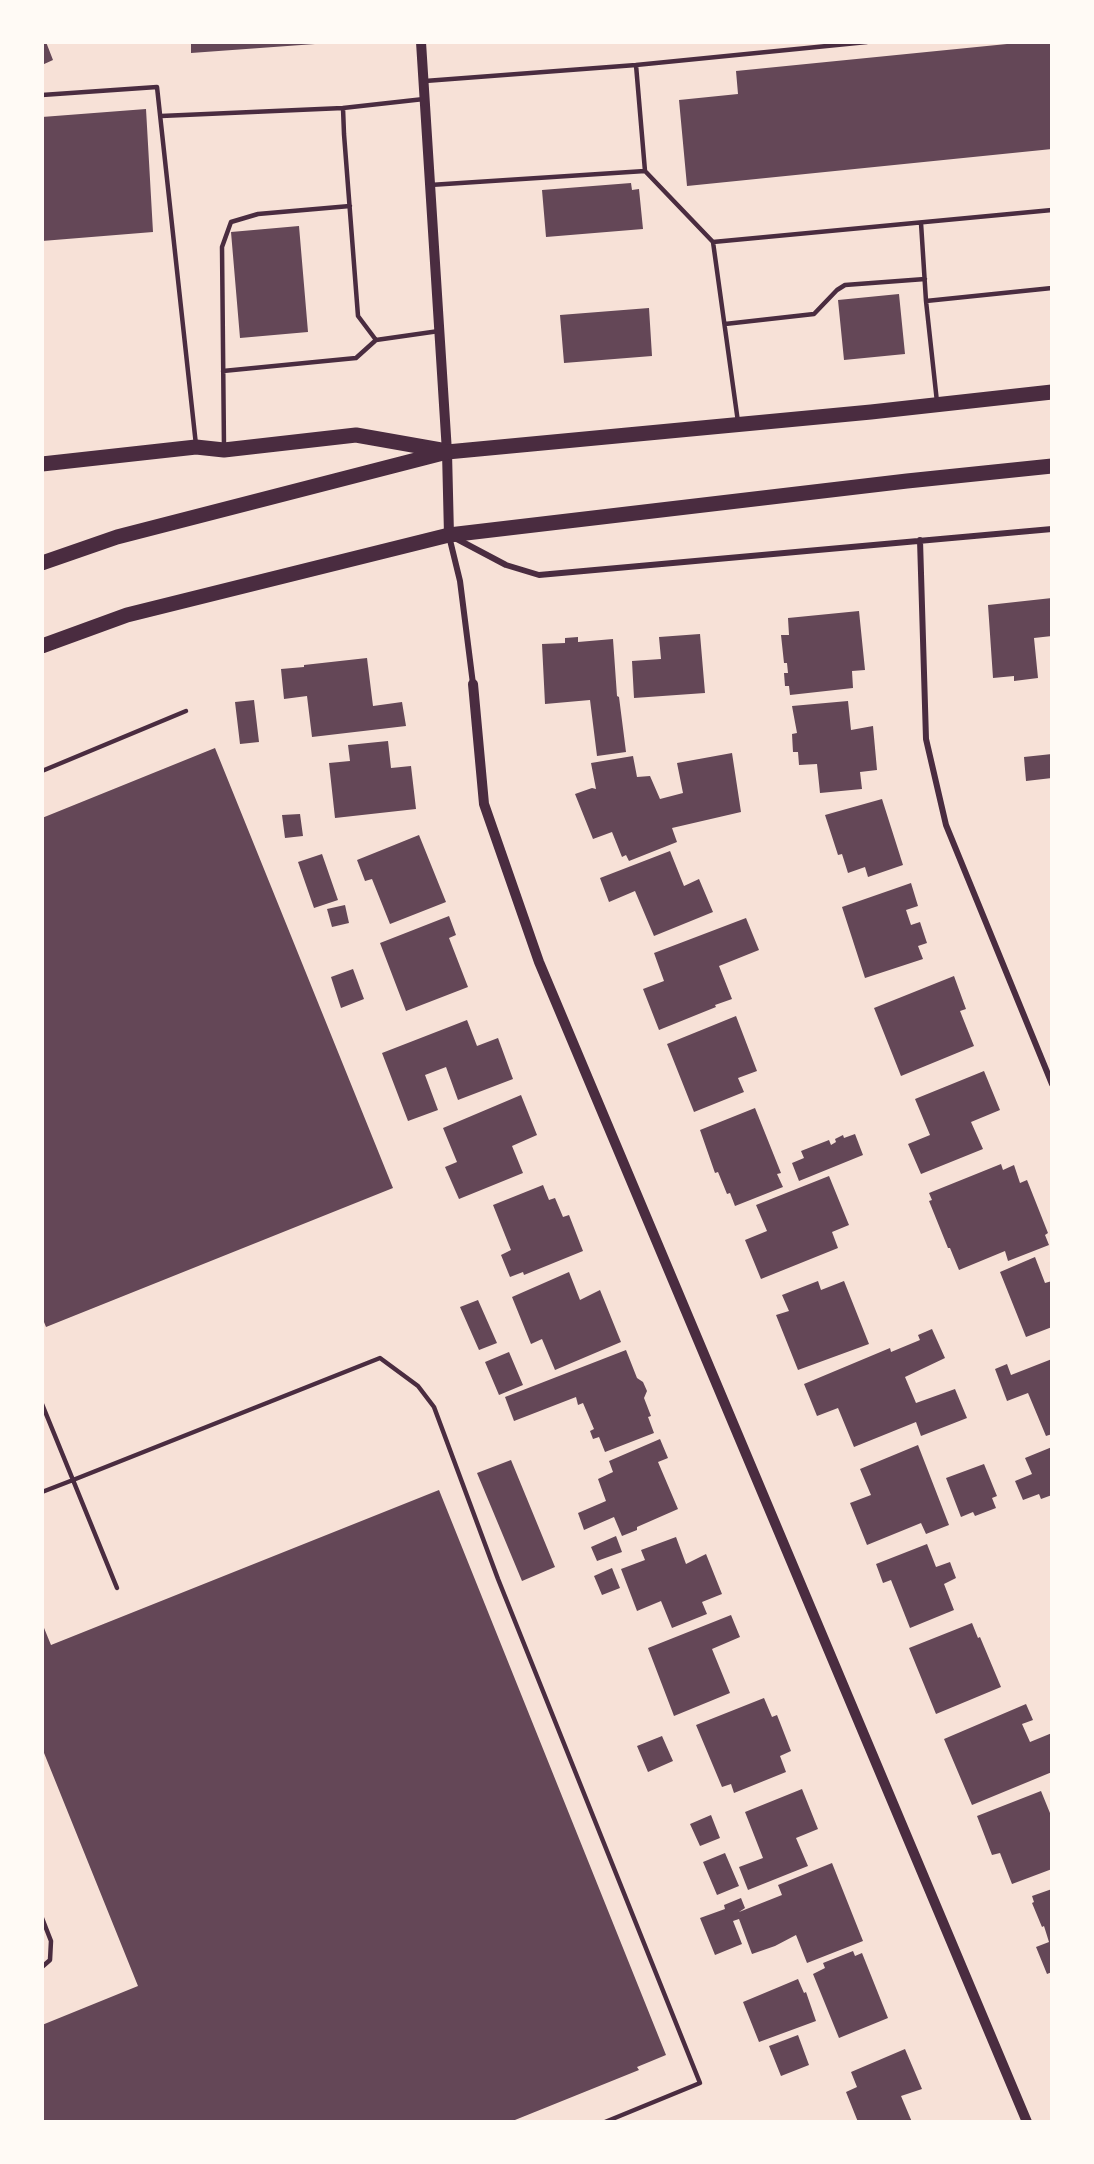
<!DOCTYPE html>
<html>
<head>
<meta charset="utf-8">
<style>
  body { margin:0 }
  #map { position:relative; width:1094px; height:2164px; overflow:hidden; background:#f7e1d7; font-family:Bitter,serif }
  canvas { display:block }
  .frame { position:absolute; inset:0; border:44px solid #fffaf5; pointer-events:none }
</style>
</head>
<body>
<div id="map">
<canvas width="1094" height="2164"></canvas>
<div class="frame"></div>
</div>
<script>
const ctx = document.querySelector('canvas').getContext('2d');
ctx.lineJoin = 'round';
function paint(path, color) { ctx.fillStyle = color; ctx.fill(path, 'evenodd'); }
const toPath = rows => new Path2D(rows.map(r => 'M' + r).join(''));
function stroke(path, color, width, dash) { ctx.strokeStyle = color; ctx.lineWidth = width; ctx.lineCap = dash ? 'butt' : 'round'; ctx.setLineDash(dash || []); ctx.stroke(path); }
const building = toPath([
  [42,42,46,42,53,60,42,65],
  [191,42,315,42,315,44,191,53],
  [1027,42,1052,42,1052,149,687,186,679,100,738,94,736,71],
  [146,109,153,232,42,241,42,117],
  [631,183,632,190,639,189,643,229,546,237,542,190],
  [299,226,308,332,240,338,231,232],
  [899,294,905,354,844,360,838,300],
  [649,308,652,356,564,363,560,315],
  [1052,598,1052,636,1034,638,1038,678,1014,681,1014,676,993,678,988,605],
  [859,611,865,670,852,671,853,688,790,695,789,686,785,686,784,673,788,673,787,663,784,663,781,635,789,635,788,618],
  [700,634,705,693,634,698,632,661,661,659,659,637],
  [578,637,578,642,613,639,617,696,619,697,626,752,597,756,590,700,545,704,542,644,565,643,565,638],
  [367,658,373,706,402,702,406,726,312,737,307,696,284,699,281,669,304,667,304,665],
  [254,700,259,742,240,744,235,702],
  [848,701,851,730,873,726,877,770,860,772,862,789,820,793,817,764,799,765,798,752,793,752,792,734,797,733,792,706],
  [388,741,391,768,411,766,416,809,335,818,329,763,350,761,348,745],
  [215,748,393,1188,46,1327,42,1317,42,818],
  [732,753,741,812,672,828,677,842,629,861,626,855,622,857,612,832,593,839,575,794,592,788,596,789,591,763,633,756,637,777,650,776,660,799,683,793,677,763],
  [1052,754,1052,778,1026,781,1024,757],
  [882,799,903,865,868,877,865,867,848,873,842,854,838,855,825,815],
  [300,814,303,836,285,838,282,815],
  [419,835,446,902,390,924,372,879,365,881,357,860],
  [670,851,684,886,699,879,713,912,654,936,635,891,609,902,600,878],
  [322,854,338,900,314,908,298,862],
  [911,883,918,906,906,910,911,925,920,922,927,943,918,946,923,959,865,978,842,907],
  [345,905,349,923,332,927,327,909],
  [449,916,456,935,449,938,468,987,406,1011,380,943],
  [746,918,759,950,719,966,732,999,715,1005,716,1007,659,1030,643,989,664,981,654,953],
  [353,969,364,999,341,1008,331,977],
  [954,976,966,1009,960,1011,974,1046,901,1076,874,1008],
  [736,1016,757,1071,738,1078,744,1092,694,1112,667,1044],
  [467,1020,477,1046,498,1038,513,1079,458,1100,446,1067,425,1075,438,1110,408,1121,382,1053],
  [984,1071,1000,1110,971,1122,983,1149,921,1174,908,1144,930,1135,915,1099],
  [521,1095,537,1135,512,1146,523,1173,459,1199,445,1167,457,1162,443,1128],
  [755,1108,781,1173,777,1174,783,1187,735,1206,730,1193,727,1194,718,1172,715,1173,700,1130],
  [855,1134,863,1155,799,1181,792,1163,804,1158,801,1151,829,1140,831,1145,836,1142,835,1139,843,1135,844,1138],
  [1001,1164,1003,1170,1014,1165,1020,1183,1027,1180,1048,1233,1045,1235,1049,1245,1008,1261,1005,1251,959,1270,950,1248,948,1248,929,1201,932,1200,929,1193],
  [829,1176,849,1225,832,1232,838,1248,761,1279,745,1240,767,1231,756,1205],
  [543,1185,549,1200,555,1198,563,1217,569,1215,583,1251,524,1275,523,1272,510,1277,501,1255,511,1250,493,1205],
  [1035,1257,1045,1283,1052,1281,1052,1327,1026,1337,1000,1272],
  [569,1272,580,1300,600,1290,621,1342,555,1370,542,1339,531,1344,512,1297],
  [818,1281,821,1290,844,1281,869,1344,798,1370,776,1315,789,1311,782,1295],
  [478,1300,497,1343,479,1350,460,1307],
  [932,1329,945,1358,905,1377,916,1403,955,1389,967,1418,921,1436,916,1422,854,1447,838,1408,817,1416,804,1384,890,1348,891,1352,920,1340,918,1335],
  [626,1350,637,1378,643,1382,647,1391,644,1398,651,1416,648,1417,654,1433,605,1452,599,1437,593,1439,590,1431,594,1429,583,1403,578,1405,576,1397,514,1421,505,1397],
  [509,1352,523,1385,499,1395,485,1362],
  [1052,1359,1052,1434,1046,1436,1028,1393,1007,1401,995,1369,1007,1364,1011,1375],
  [660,1439,668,1458,658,1462,678,1509,637,1527,637,1530,622,1536,614,1517,584,1530,578,1513,606,1501,598,1479,613,1472,609,1461],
  [918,1445,949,1525,926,1534,921,1523,867,1545,850,1503,871,1495,860,1469],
  [1052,1447,1052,1495,1041,1499,1039,1494,1023,1500,1015,1481,1032,1474,1025,1458],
  [511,1460,555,1567,522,1581,477,1473],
  [984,1464,997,1496,992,1498,996,1508,975,1516,973,1512,961,1517,946,1478],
  [439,1490,666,2055,637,2067,639,2070,510,2122,42,2122,42,2025,138,1986,42,1748,42,1623,51,1645],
  [616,1536,622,1552,597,1561,591,1547],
  [676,1537,686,1564,706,1554,722,1594,702,1602,707,1614,672,1628,661,1601,637,1611,621,1569,645,1560,641,1550],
  [927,1544,936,1567,950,1562,956,1578,944,1584,954,1610,910,1628,891,1580,883,1583,876,1564],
  [612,1568,620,1588,602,1595,594,1576],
  [731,1615,740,1637,712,1649,730,1693,674,1716,648,1648],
  [972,1623,978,1638,980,1637,1001,1687,936,1714,909,1648],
  [764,1698,772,1717,777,1715,791,1751,780,1756,786,1772,734,1793,731,1784,722,1787,696,1725],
  [1026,1704,1033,1720,1022,1724,1030,1742,1052,1733,1052,1772,972,1805,944,1739],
  [662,1736,673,1761,648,1772,637,1746],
  [802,1789,818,1829,796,1838,808,1866,748,1890,739,1867,763,1858,745,1812],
  [1041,1791,1052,1818,1052,1869,1012,1884,1000,1853,992,1855,977,1816],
  [711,1815,720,1838,700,1846,690,1824],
  [725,1853,739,1886,717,1895,703,1862],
  [832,1863,863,1941,807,1963,796,1935,775,1946,752,1954,739,1919,733,1921,742,1944,715,1955,700,1918,725,1909,724,1905,741,1898,745,1908,739,1912,782,1895,778,1885],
  [1052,1889,1052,1972,1047,1974,1036,1947,1049,1942,1044,1926,1042,1927,1032,1903,1034,1902,1032,1896],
  [853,1951,855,1956,862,1953,888,2018,839,2038,813,1974,825,1968,823,1963],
  [798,1979,804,1993,806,1992,816,2021,759,2042,743,2002],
  [798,2035,809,2065,781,2076,769,2046],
  [905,2049,922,2089,901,2096,912,2122,858,2122,846,2092,857,2087,851,2072]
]);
const service = toPath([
  [636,65,867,42],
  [425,81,636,65,645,171,713,242,738,422],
  [42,95,157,87,196,445],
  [424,99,343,108,344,134,358,316,376,340,439,331],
  [161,116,343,108],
  [430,185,645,171],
  [921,223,926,301],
  [713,242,1052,210],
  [725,324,814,314,837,290,845,285,925,279],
  [223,371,356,358,376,340],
  [937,402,926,301,1052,288],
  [224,448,222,247,231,222,258,214,350,206],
  [42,771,186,711],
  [42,1404,73,1480,42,1492],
  [117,1588,73,1480,380,1358,418,1386,434,1407,498,1579,700,2083,605,2122],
  [42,1918,51,1941,50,1960,42,1967]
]);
const minor = toPath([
  [449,536,460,581,473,684],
  [455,538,506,565,539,575,1052,529],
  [920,540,926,739,946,825,1052,1084]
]);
const tertiary = toPath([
  [421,42,447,452,449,535],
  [473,684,484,804,539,962,1027,2122]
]);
const primary = toPath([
  [42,464,196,447,224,450,356,435,441,450],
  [42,563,117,537,447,452,871,412,1052,392],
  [42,646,127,615,449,535,907,481,1052,466]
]);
paint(building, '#644757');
stroke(service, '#4a2c40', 4.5);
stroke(minor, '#4a2c40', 6);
stroke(tertiary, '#4a2c40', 10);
stroke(primary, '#4a2c40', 15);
</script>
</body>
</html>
